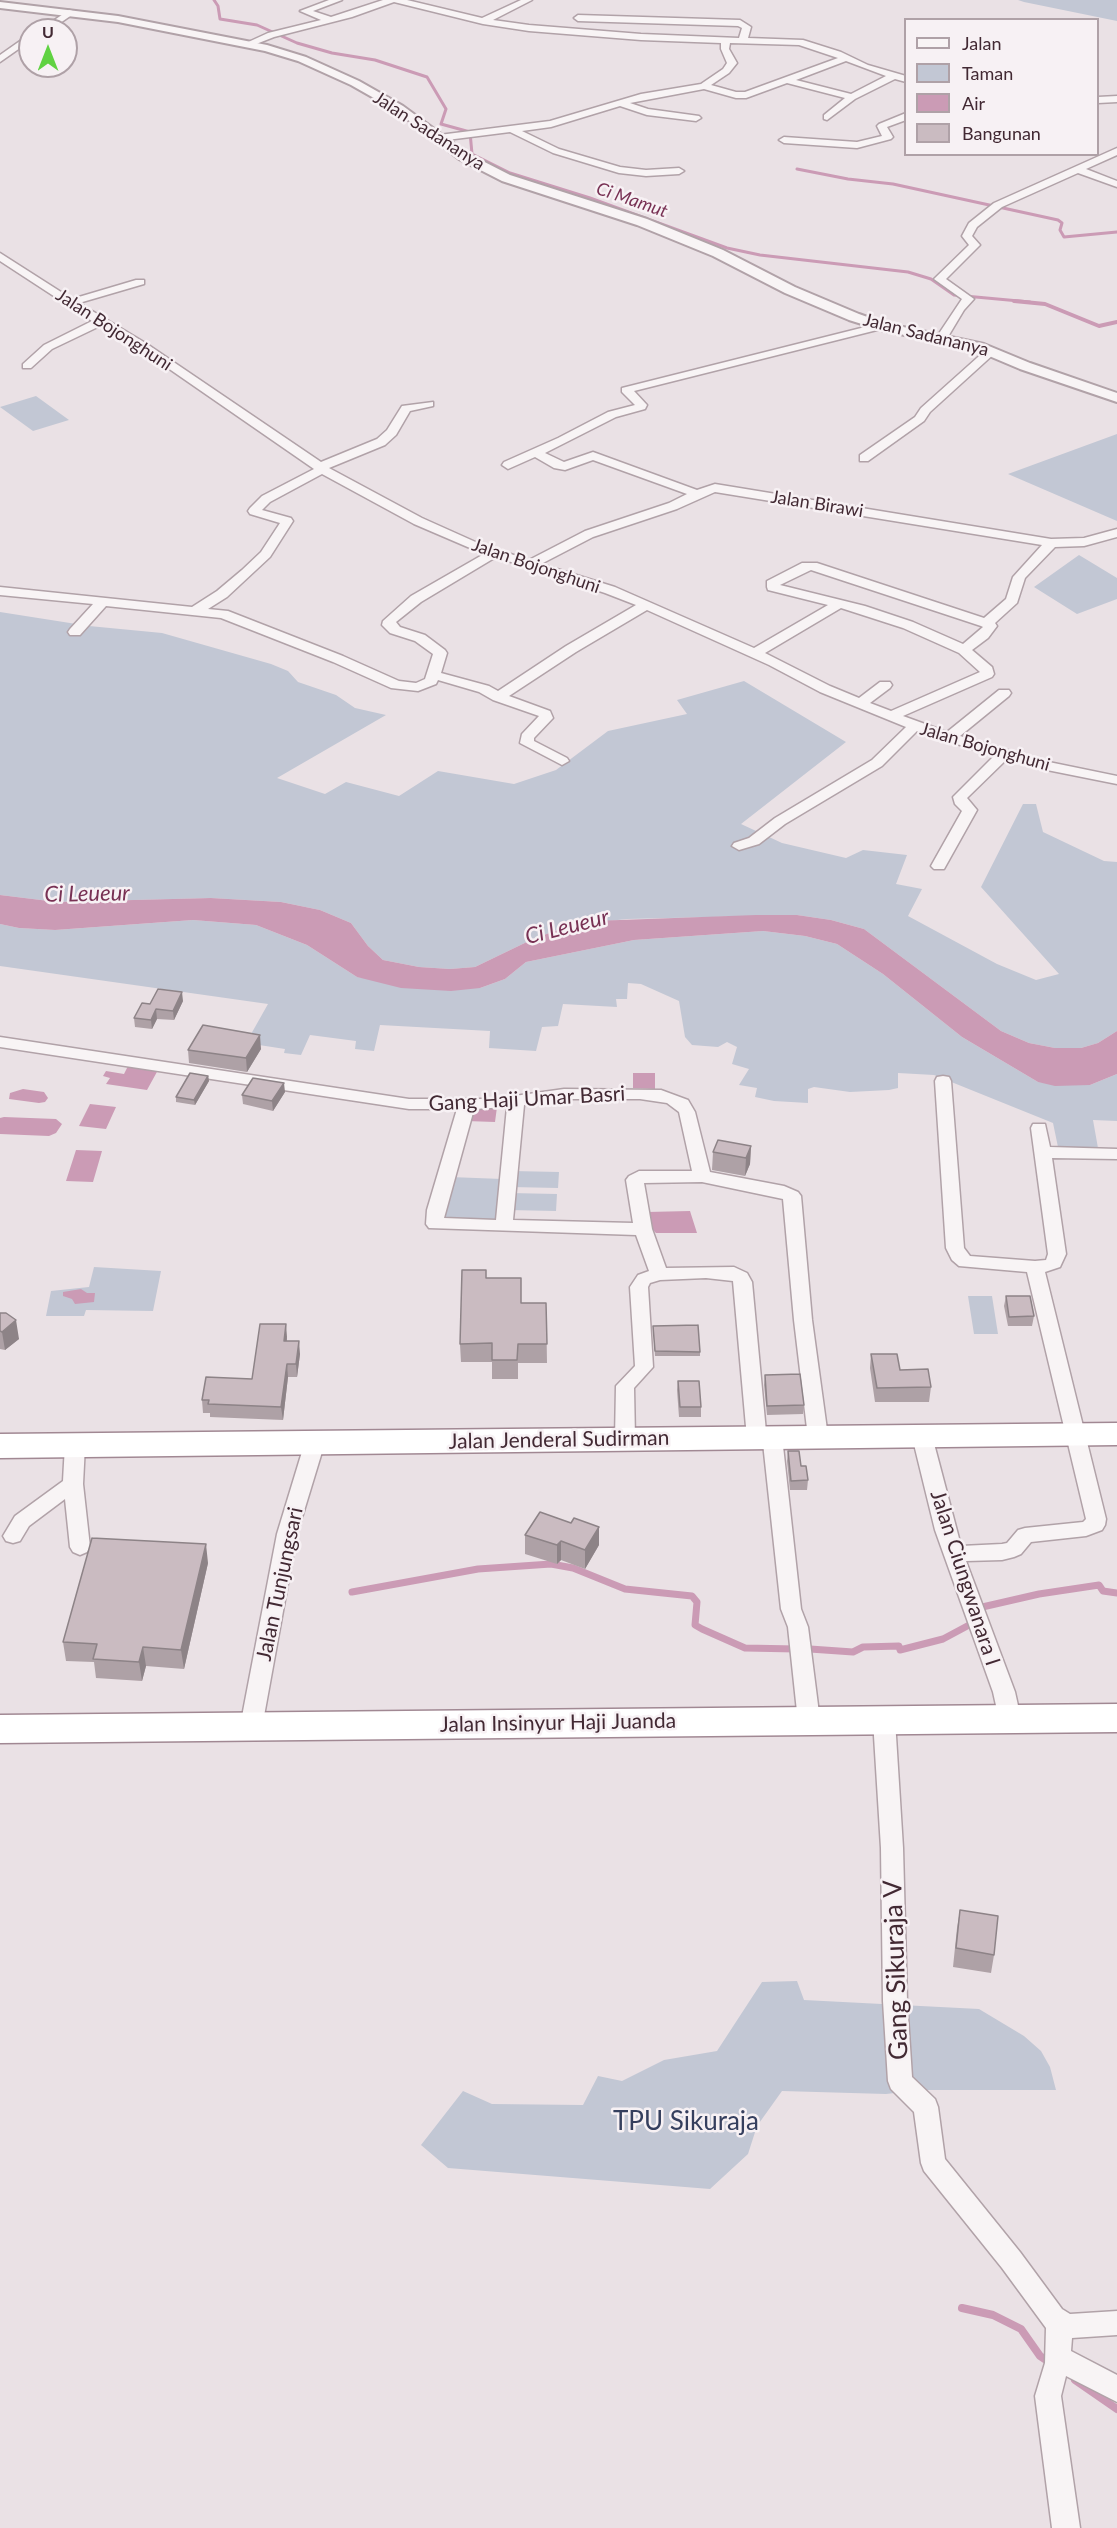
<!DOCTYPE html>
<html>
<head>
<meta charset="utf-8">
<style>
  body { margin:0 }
  #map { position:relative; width:1117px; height:2528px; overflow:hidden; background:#eae1e5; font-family:Lato,sans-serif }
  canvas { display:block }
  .legend { position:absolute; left:904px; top:18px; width:195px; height:138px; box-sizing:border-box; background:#f7f1f4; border:2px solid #afa1a7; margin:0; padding:8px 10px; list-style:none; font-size:18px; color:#422933 }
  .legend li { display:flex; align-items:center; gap:12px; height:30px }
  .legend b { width:30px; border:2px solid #afa1a7 }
  .north { position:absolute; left:18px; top:18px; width:60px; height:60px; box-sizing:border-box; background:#f7f1f4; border:2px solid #afa1a7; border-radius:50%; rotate:0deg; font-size:16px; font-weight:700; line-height:24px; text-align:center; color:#422933 }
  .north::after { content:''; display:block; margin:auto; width:21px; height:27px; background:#60d242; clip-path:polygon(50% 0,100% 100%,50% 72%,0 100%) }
</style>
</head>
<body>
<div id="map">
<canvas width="1117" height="2528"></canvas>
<ul class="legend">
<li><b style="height:8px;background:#f8f4f5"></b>Jalan</li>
<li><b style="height:16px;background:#c2c7d4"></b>Taman</li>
<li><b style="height:16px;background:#cb9bb5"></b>Air</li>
<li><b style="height:16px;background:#cabbc1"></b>Bangunan</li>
</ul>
<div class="north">U</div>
</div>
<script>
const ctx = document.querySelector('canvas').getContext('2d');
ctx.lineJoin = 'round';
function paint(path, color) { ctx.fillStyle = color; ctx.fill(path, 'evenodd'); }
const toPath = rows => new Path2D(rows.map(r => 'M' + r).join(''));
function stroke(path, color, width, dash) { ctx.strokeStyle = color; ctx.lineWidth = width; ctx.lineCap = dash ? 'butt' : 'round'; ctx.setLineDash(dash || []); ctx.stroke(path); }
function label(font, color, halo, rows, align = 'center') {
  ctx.font = font + ' Lato,sans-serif'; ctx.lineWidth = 5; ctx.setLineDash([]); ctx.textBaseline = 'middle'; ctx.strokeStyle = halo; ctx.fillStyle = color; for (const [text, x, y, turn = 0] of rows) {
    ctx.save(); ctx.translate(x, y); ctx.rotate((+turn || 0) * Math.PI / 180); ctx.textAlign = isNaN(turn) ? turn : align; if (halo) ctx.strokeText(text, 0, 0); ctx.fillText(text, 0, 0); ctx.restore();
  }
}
const green = toPath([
  [1018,0,1117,0,1117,21,1024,2],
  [36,396,69,420,33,431,0,407],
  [1117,434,1117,521,1008,474],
  [1079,555,1117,578,1117,599,1077,614,1034,587],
  [0,612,89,626,162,633,271,664,288,671,298,682,336,695,355,708,386,715,277,778,325,794,346,782,399,796,438,771,514,784,556,770,608,731,687,714,677,700,744,681,846,742,741,824,782,843,846,858,863,850,907,855,896,884,922,889,908,916,997,964,1036,980,1059,974,981,887,1023,804,1036,804,1043,832,1104,861,1117,862,1117,1031,1098,1043,1081,1048,1055,1048,1029,1043,1001,1031,864,929,831,920,797,915,627,919,571,925,533,939,475,967,450,969,419,967,383,960,368,946,351,923,320,910,281,902,211,898,57,902,0,895],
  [193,920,256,925,307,945,357,977,480,988,505,979,526,962,634,940,763,931,805,936,837,944,883,974,962,1037,1038,1082,1090,1085,1117,1074,1117,1121,1093,1120,1098,1148,1058,1147,1053,1123,934,1075,898,1073,898,1088,889,1090,850,1092,814,1087,808,1089,808,1103,774,1101,755,1097,757,1088,739,1085,749,1069,732,1064,737,1047,727,1042,718,1047,692,1045,685,1037,679,1001,641,984,628,983,627,999,616,999,617,1007,563,1004,558,1026,542,1027,536,1051,489,1048,490,1031,380,1025,374,1051,355,1049,356,1041,310,1035,301,1055,284,1053,285,1049,246,1043,268,1004,0,966,0,924,19,928,55,930],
  [512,1171,559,1172,558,1188,511,1187],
  [450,1177,502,1179,498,1219,442,1219],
  [510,1193,557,1194,556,1211,508,1210],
  [94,1267,161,1271,153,1311,86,1310,84,1316,46,1316,51,1291,89,1287],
  [968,1296,992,1296,998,1334,974,1334],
  [797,1981,804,2000,979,2009,1024,2036,1041,2051,1050,2067,1056,2090,921,2090,886,2094,782,2091,757,2126,748,2154,710,2189,448,2168,421,2145,463,2091,492,2104,583,2105,598,2076,622,2081,664,2060,717,2051,762,1982]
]);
const water = toPath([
  [0,895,57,902,211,898,281,902,320,910,351,923,368,946,383,960,419,967,450,969,475,967,533,939,571,925,593,921,756,915,797,915,831,920,864,929,1001,1031,1029,1043,1055,1048,1081,1048,1098,1043,1117,1031,1117,1074,1090,1085,1055,1086,1038,1082,962,1037,883,974,837,944,805,936,763,931,634,940,526,962,505,979,480,988,451,991,401,988,357,977,307,945,256,925,193,920,55,930,19,928,0,924],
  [128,1066,158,1070,147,1090,106,1084,110,1078,103,1076,106,1071,124,1074],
  [633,1073,655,1073,655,1089,633,1088],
  [23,1089,44,1092,48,1098,45,1102,39,1103,9,1099,10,1093],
  [90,1104,116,1107,106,1129,79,1126],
  [468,1106,497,1107,495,1122,466,1121],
  [4,1117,56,1119,62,1124,56,1133,49,1136,0,1134,0,1118],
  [76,1150,102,1151,93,1182,66,1181],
  [690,1211,697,1233,656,1233,650,1227,647,1212],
  [81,1289,87,1293,95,1293,94,1302,75,1304,72,1299,63,1296,63,1292]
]);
const streamFar3 = toPath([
  [214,0,218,6,220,19,257,25,297,43,332,53,375,60,427,77,446,109,441,124,470,132,472,154,510,173,590,198,727,248,760,255,908,272,931,279,954,295,1030,302],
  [797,169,848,179,893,184,1058,220,1062,223,1060,230,1064,237,1117,232]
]);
const streamFar2 = toPath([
  [1014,301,1045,304,1099,326,1117,322]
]);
const streamFar1 = toPath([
  [352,1592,478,1569,551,1564,573,1568,625,1589,692,1596,697,1602,695,1625,702,1629,745,1648,796,1649],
  [978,1608,1039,1594,1099,1585,1103,1591,1117,1593],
  [810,1649,853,1652,863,1647,899,1646,900,1650,943,1639,971,1624]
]);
const stream = toPath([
  [962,2308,993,2315,1021,2329,1040,2356,1052,2364],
  [1075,2380,1117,2409]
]);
const minor = toPath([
  [329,0,342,0,313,11,331,17,383,0,407,0,482,18,521,0,532,0,493,20,529,25,641,34,739,38,742,28,738,26,578,21,574,18,578,15,740,20,751,27,748,38,803,40,841,52,868,65,906,76,906,82,895,79,855,99,827,120,824,119,824,115,845,98,787,83,746,98,736,98,704,89,630,103,648,109,699,116,701,118,696,121,647,115,620,106,551,127,522,131,559,149,620,167,646,170,679,168,684,171,679,174,646,176,619,173,553,153,510,132,439,141,434,138,439,135,550,121,641,94,701,84,723,69,727,63,721,49,721,43,641,40,529,31,483,24,394,2,352,17,274,37,251,46,244,44,268,33,321,20,300,11,329,0],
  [730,43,799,45,838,58,745,92,736,92,711,85,729,73,737,63,729,49,730,43],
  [846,61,886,76,851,94,796,80,846,61],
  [69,10,76,12,50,30,40,30,69,10],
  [30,34,30,41,0,62,0,55,30,34],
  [1117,96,1117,102,1098,103,1098,97,1117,96],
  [906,113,906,120,887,127,893,137,891,139,857,148,784,143,779,140,784,137,857,142,882,136,877,126,879,124,906,113],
  [1117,148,1117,155,1086,169,1117,181,1117,187,1078,173,1002,207,977,227,972,236,980,245,946,279,974,299,964,310,946,340,938,340,936,338,962,299,934,279,969,245,962,236,969,223,994,203,1117,148],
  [0,253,72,299,136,280,144,280,144,284,79,303,147,344,321,462,377,439,387,430,402,406,433,402,433,406,410,411,396,435,385,445,329,468,422,518,480,544,529,560,585,531,669,503,687,494,593,460,565,470,554,468,535,457,508,469,502,465,504,462,558,438,608,412,635,405,622,392,622,388,881,323,885,324,885,328,634,391,647,405,645,409,616,417,545,453,564,462,593,452,697,490,715,484,1051,539,1084,538,1117,529,1117,537,1084,546,1055,547,1025,578,1017,603,995,623,997,626,988,638,972,650,992,667,994,674,992,677,903,716,947,732,999,690,1009,690,1011,693,1009,696,960,736,1044,761,1117,776,1117,784,1042,769,1007,759,967,798,977,810,944,869,934,869,931,866,962,811,955,804,953,797,994,756,917,731,882,766,785,824,759,844,739,850,732,846,734,843,749,838,775,818,872,760,906,727,820,692,769,665,647,610,576,652,509,696,550,711,553,718,534,738,534,741,567,758,569,761,562,765,520,743,522,734,539,716,493,700,479,692,438,680,436,684,418,691,391,688,333,662,221,618,106,606,80,635,70,635,68,632,70,629,93,604,0,595,0,587,192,607,217,591,242,570,261,552,280,523,250,514,248,511,250,508,262,496,314,469,139,348,100,326,52,349,31,368,23,368,23,364,44,345,92,321,0,261,0,253],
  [322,474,414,524,484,554,411,596,383,621,382,625,390,633,415,641,433,654,425,679,416,683,399,681,343,656,228,611,208,609,227,597,270,557,293,521,291,518,262,510,270,502,322,474],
  [715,492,1042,545,1013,577,1006,599,984,618,817,563,802,563,767,581,767,587,768,590,828,605,754,648,615,587,541,564,593,537,677,509,715,492],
  [496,557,605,593,636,605,566,646,498,691,489,686,441,673,447,653,445,650,425,635,400,627,396,622,421,602,496,557],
  [811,570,981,626,983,627,963,644,913,622,865,606,780,585,811,570],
  [841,608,903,628,959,653,980,672,891,711,870,703,890,688,892,685,890,682,880,682,859,698,830,686,765,653,841,608],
  [991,348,997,351,995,353,930,412,924,421,868,461,860,461,860,455,915,417,921,408,987,349,991,348],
  [0,1037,409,1099,493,1099,564,1089,661,1090,688,1100,695,1112,710,1172,784,1186,798,1192,801,1196,812,1320,828,1437,825,1442,818,1444,811,1442,808,1437,794,1320,783,1199,702,1182,644,1183,652,1229,666,1268,734,1267,747,1273,752,1282,766,1432,772,1430,779,1432,782,1437,801,1609,808,1627,820,1721,817,1727,809,1730,801,1727,798,1721,788,1627,781,1609,763,1443,757,1445,750,1443,747,1438,733,1281,706,1278,660,1280,650,1283,648,1287,653,1367,634,1388,635,1439,632,1444,625,1446,618,1444,615,1439,616,1386,635,1366,630,1287,638,1275,649,1271,636,1235,429,1228,426,1224,427,1210,457,1109,409,1109,0,1047,0,1037],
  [564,1099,640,1099,667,1103,679,1112,692,1171,639,1171,629,1176,626,1180,633,1223,513,1220,524,1105,564,1099],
  [507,1107,496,1220,444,1218,474,1109,507,1107],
  [943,1076,949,1077,951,1081,964,1248,970,1256,1035,1261,1046,1260,1048,1254,1031,1128,1033,1124,1045,1124,1050,1147,1117,1149,1117,1159,1052,1158,1066,1254,1060,1267,1045,1272,1106,1519,1105,1525,1102,1530,1086,1536,1031,1542,1021,1554,1014,1557,1002,1560,966,1561,1015,1692,1021,1719,1018,1725,1010,1727,1002,1725,999,1719,993,1692,935,1530,912,1436,915,1431,922,1429,929,1431,932,1436,961,1546,1002,1544,1007,1543,1018,1530,1025,1528,1083,1522,1086,1519,1027,1272,959,1266,952,1260,946,1248,935,1081,937,1077,943,1076],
  [315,1435,322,1437,325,1442,297,1534,262,1727,259,1733,251,1736,243,1733,240,1727,277,1534,305,1442,308,1437,315,1435],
  [75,1438,82,1440,85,1445,83,1484,90,1547,87,1552,80,1555,73,1552,70,1547,65,1499,29,1526,20,1541,13,1543,6,1541,3,1536,15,1516,63,1481,65,1445,68,1440,75,1438],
  [884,1711,892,1714,895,1720,903,1848,907,2001,912,2077,935,2099,938,2107,945,2159,1020,2252,1062,2309,1070,2314,1117,2311,1117,2335,1072,2338,1071,2351,1117,2375,1117,2402,1066,2376,1061,2396,1080,2528,1052,2528,1035,2396,1045,2363,1046,2328,1002,2268,924,2171,921,2163,914,2112,891,2089,888,2081,883,2001,881,1848,873,1720,876,1714,884,1711]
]);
const tertiary = toPath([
  [0,2,118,16,267,45,306,57,359,81,403,106,467,153,510,175,647,219,723,250,795,287,859,314,884,323,984,344,1030,363,1117,393,1117,402,1020,369,975,350,881,330,849,320,785,293,713,256,637,225,502,181,459,159,395,110,351,85,298,61,265,51,118,22,0,8,0,2]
]);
const trunk = toPath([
  [1117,1423,1117,1445,0,1458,0,1434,1117,1423],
  [1117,1704,1117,1732,0,1743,0,1715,1117,1704]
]);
const wall = toPath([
  [183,1001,174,1020,157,1019,152,1029,135,1027,134,1018,150,1004],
  [261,1049,247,1072,189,1063,188,1050],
  [208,1076,209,1081,195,1105,176,1102,176,1097],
  [285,1092,273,1111,243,1104,242,1095],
  [751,1146,750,1164,745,1176,712,1170,713,1152],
  [486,1278,521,1303,546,1303,547,1363,518,1363,518,1379,492,1379,492,1362,461,1362,460,1344],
  [1006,1296,1034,1316,1032,1326,1008,1326,1004,1306],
  [0,1313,19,1339,5,1350,0,1349],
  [653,1326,700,1352,700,1356,655,1356],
  [287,1337,287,1341,300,1354,297,1377,288,1377,283,1420,210,1417,210,1413,203,1413,202,1400,252,1379],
  [871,1354,931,1387,929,1402,875,1402,870,1368],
  [765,1375,804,1405,803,1414,767,1415,764,1385],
  [678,1381,701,1407,701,1417,679,1417,677,1390],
  [788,1451,801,1466,808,1480,807,1490,790,1490,787,1461],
  [571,1523,599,1527,599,1545,585,1569,561,1560,557,1564,525,1554,525,1535],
  [208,1563,184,1669,146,1666,142,1681,96,1678,94,1662,66,1661,63,1642],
  [960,1910,994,1955,991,1973,953,1967,957,1928]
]);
const shadedWall = toPath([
  [182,992,183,1001,174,1020,173,1011],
  [156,1009,157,1019,152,1029,151,1020],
  [260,1035,261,1049,247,1072,246,1058],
  [208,1076,209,1081,195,1105,194,1100],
  [284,1083,285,1092,273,1111,272,1101],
  [751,1146,750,1164,745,1176,746,1158],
  [16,1320,19,1339,5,1350,2,1332],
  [286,1324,287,1337,285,1354,284,1341],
  [299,1341,300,1354,297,1377,296,1364],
  [287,1364,288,1377,283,1420,281,1407],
  [599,1527,599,1545,585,1569,585,1550],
  [561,1541,561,1560,557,1564,557,1545],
  [206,1544,208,1563,184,1669,181,1650],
  [143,1647,146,1666,142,1681,139,1662]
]);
const building = toPath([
  [158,989,182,992,173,1011,156,1009,151,1020,134,1018,142,1003,150,1004,158,989],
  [203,1025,260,1035,246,1058,188,1050,203,1025],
  [190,1073,208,1076,194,1100,176,1097,190,1073],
  [253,1078,284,1083,272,1101,242,1095,253,1078],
  [718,1140,751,1146,746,1158,713,1152,718,1140],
  [462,1270,486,1270,486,1278,521,1278,521,1303,546,1303,547,1344,518,1344,517,1360,492,1360,492,1343,460,1344,462,1270],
  [1006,1296,1030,1296,1034,1316,1009,1317,1006,1296],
  [0,1313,6,1313,16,1320,2,1332,0,1331,0,1313],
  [260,1324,286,1324,284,1341,299,1341,296,1364,287,1364,281,1407,208,1404,209,1400,202,1400,206,1377,252,1379,260,1324],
  [698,1325,700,1352,655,1351,653,1326,698,1325],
  [871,1354,897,1354,900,1370,928,1369,931,1387,877,1388,871,1354],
  [800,1374,804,1405,767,1406,765,1375,800,1374],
  [678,1381,699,1381,701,1407,680,1407,678,1381],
  [788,1451,799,1451,801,1466,806,1466,808,1480,791,1481,788,1451],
  [540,1512,571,1523,574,1518,599,1527,585,1550,561,1541,557,1545,525,1535,540,1512],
  [92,1538,206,1544,181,1650,143,1647,139,1662,93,1659,97,1644,63,1642,92,1538],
  [960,1910,998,1916,994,1955,956,1948,960,1910]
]);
const farStreetnames = [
  ["Jalan Sadananya",429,131,33],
  ["Jalan Bojonghuni",114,330,33],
  ["Jalan Sadananya",926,335,14],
  ["Jalan Birawi",817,504,9],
  ["Jalan Bojonghuni",536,566,19],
  ["Jalan Bojonghuni",985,747,16]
];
const farWaternames = [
  ["Ci Mamut",632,200,19]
];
const streetNames = [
  ["Gang Haji Umar Basri",527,1099,-3],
  ["Jalan Jenderal Sudirman",559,1440,-1],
  ["Jalan Ciungwanara I",965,1578,72],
  ["Jalan Tunjungsari",280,1584,-78],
  ["Jalan Insinyur Haji Juanda",558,1723,-1]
];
const waterNames = [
  ["Ci Leueur",87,894,-1],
  ["Ci Leueur",567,927,-14]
];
const nearStreetnames = [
  ["Gang Sikuraja V",896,1970,-92]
];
const nearParknames = [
  ["TPU Sikuraja",686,2122]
];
paint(green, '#c2c7d4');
paint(water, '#cb9bb5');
stroke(streamFar3, '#cb9bb5', 3);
stroke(streamFar2, '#cb9bb5', 4);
stroke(streamFar1, '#cb9bb5', 7);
stroke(stream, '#cb9bb5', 8);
stroke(minor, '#b1a2a8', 3);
stroke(tertiary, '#b1a2a8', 4);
stroke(trunk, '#a18893', 3);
paint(minor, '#f8f4f5');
paint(tertiary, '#f8f4f5');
paint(trunk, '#fff');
paint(wall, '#aea1a6');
paint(shadedWall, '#8d8387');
paint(building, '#cabbc1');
stroke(building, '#8d8387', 1.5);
label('18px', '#422933', '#f7f1f4', farStreetnames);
label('italic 18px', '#783154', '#f7f1f4', farWaternames);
label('21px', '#422933', '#f7f1f4', streetNames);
label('italic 22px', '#783154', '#f7f1f4', waterNames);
label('26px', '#422933', '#f7f1f4', nearStreetnames);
label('26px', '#353f5e', '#f7f1f4', nearParknames);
</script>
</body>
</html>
